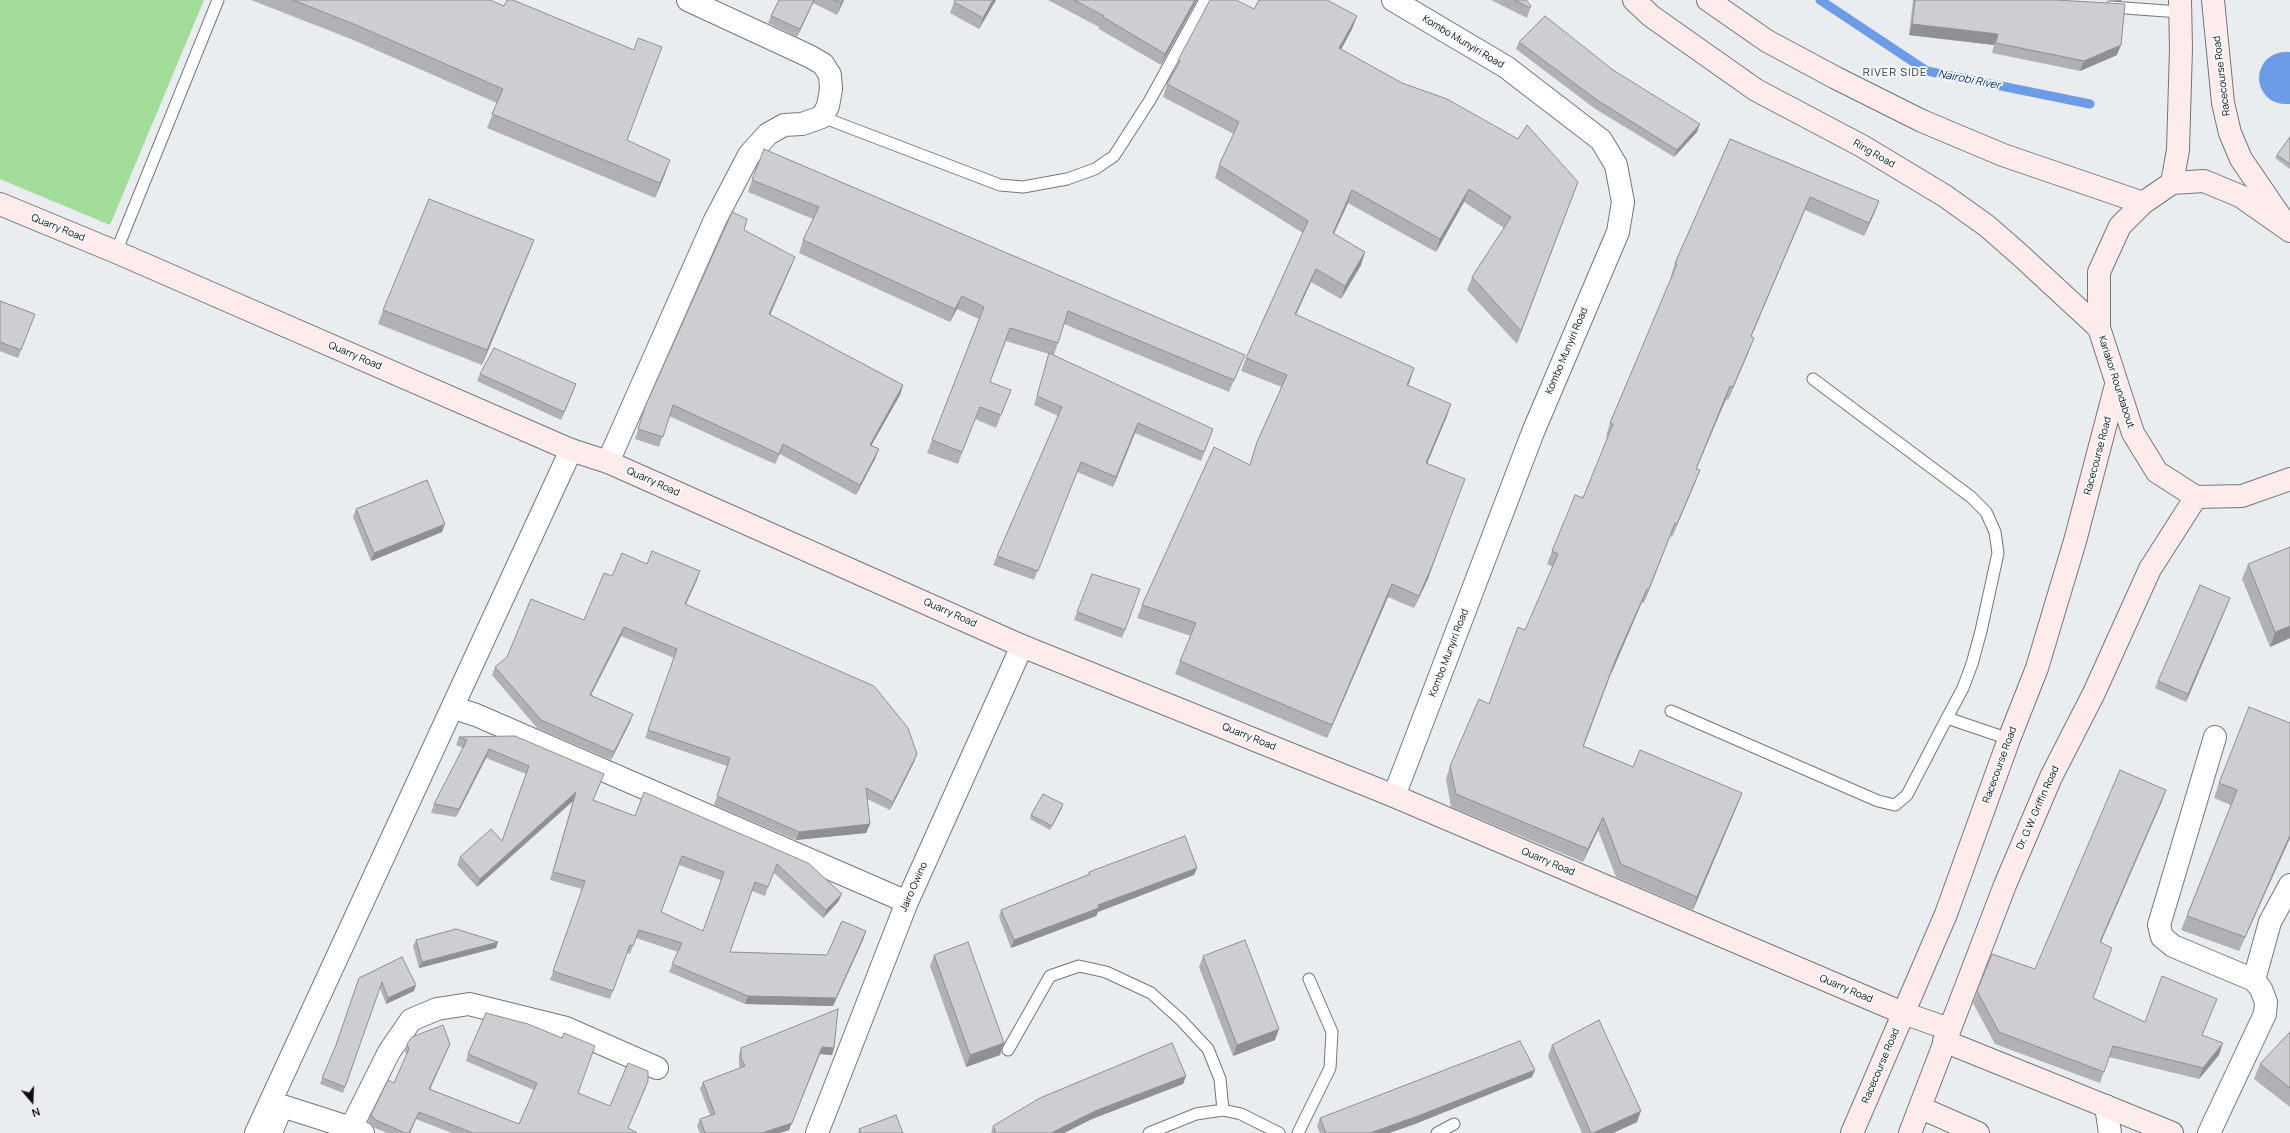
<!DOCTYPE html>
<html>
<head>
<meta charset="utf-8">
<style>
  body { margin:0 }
  #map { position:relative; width:2290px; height:1133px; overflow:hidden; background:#eaedef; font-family:Manrope,sans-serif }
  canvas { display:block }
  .north { position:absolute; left:12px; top:1081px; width:40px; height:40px; -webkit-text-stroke:3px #f7fafd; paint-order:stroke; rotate:161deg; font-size:11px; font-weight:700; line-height:16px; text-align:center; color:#0d0e0f }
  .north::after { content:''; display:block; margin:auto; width:14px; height:18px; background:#0d0e0f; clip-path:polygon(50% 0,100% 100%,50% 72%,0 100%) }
</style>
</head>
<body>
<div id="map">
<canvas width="2290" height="1133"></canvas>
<div class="north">N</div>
</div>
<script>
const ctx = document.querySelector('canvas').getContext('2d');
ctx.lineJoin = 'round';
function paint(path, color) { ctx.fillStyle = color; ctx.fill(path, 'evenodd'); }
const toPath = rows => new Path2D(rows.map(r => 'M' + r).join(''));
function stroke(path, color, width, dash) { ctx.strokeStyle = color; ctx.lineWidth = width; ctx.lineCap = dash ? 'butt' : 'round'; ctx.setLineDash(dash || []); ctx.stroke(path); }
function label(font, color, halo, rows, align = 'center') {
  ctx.font = font + ' Manrope,sans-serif'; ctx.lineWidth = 3.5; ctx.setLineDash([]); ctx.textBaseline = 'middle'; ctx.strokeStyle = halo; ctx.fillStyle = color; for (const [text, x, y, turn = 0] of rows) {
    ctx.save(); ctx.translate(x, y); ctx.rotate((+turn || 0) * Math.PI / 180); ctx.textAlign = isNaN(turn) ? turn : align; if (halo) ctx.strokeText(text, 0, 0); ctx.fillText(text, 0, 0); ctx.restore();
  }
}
const green = toPath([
  [0,0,204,0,110,225,0,179]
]);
const stream = toPath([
  [1820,0,1927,71,2090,104]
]);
const river = toPath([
  [2285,78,2290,78]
]);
const lane = toPath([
  [2111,7,2180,12],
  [822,117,1000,185,1023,187,1067,179,1095,169,1114,156,1150,100,1205,0],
  [116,252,218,0],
  [1813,379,1971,497,1986,512,1995,532,1998,553,1981,631,1972,664,1963,688,1947,718,2009,739],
  [1671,711,1878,801,1895,805,1907,795,1947,718],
  [1008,1050,1050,976,1079,966,1106,972,1151,993,1181,1020,1208,1049,1220,1079,1223,1110],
  [1149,1133,1196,1114,1223,1110,1241,1114,1279,1133],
  [1298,1133,1330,1068,1332,1032,1309,979],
  [1437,1133,1454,1124]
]);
const street = toPath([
  [1393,0,1506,67,1601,140,1616,165,1623,202,1618,232,1533,432,1394,796],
  [608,462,715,220,749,155,768,134,784,125,802,124,822,117,828,106,831,89,830,75,823,64,809,56,688,0],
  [454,708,476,715,907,902],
  [2254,980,2270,922,2290,885],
  [2106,1106,2110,1133],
  [272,1130,282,1106,351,1128],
  [256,1133,571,450],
  [363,1133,351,1128,389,1052,411,1020,437,1009,469,1004,566,1028,657,1068],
  [817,1133,907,902,1022,646],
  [2209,1133,2265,1014,2266,1002,2261,989,2254,980,2173,946,2162,937,2159,925,2215,737]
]);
const secondary = toPath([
  [1634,0,1651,16,1756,90,1862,146,1945,196,1987,226,2019,254,2099,328],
  [1708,0,1767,41,1836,78,1922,121,2003,155,2143,203],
  [2213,0,2223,103,2230,133,2241,159,2282,219],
  [2172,183,2178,150,2181,48,2180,0],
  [0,204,116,252,571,450,608,462,1022,646,1394,796,1903,1013,1949,1029],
  [2290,231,2240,196,2204,181,2172,183,2143,203,2120,226,2099,272,2099,328,2133,433,2157,472,2196,497,2242,496,2290,479],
  [1944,1041,2172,1133],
  [1921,1108,1978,1133],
  [1852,1133,1946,914,2009,739,2037,668,2075,541,2116,385],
  [1910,1133,2005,885,2051,777,2094,693,2150,569,2196,497]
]);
const wall = toPath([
  [251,0,490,0,627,140,665,174,655,198,487,128,497,103,351,39],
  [779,0,844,0,837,15,813,3,797,37,768,23,771,16],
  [996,0,979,29,950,13,954,2],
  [1048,0,1197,0,1161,65,1099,29,1099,27],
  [1491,0,1526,0,1531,6,1527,18],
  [1913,0,2056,0,2117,55,2080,71,1992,53,1994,45,1909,35],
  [1254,9,1357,16,1352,29,1341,49,1578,182,1517,344,1467,290,1472,277,1504,228,1464,202,1436,252,1348,203,1334,234,1365,252,1361,265,1341,299,1311,282,1296,315,1414,368,1408,386,1447,416,1427,463,1428,579,1414,608,1388,597,1327,738,1175,674,1180,661,1191,636,1137,618,1142,605,1250,465,1257,442,1282,387,1241,371,1246,358,1303,233,1215,178,1219,165,1234,134,1163,97,1167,84,1173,72,1178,60],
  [1519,42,1613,70,1697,132,1674,157,1594,108,1516,49],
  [2290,137,2290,169,2275,158,2277,155],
  [1730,139,1879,201,1874,214,1864,236,1805,210,1751,336,1749,351,1728,400,1726,399,1696,469,1695,483,1672,537,1670,536,1644,603,1642,602,1611,674,1584,746,1633,767,1742,793,1737,806,1693,910,1616,877,1598,830,1583,862,1451,807,1446,779,1450,766,1489,704,1525,630,1553,567,1547,564,1552,551,1583,498,1608,437,1606,436,1610,423,1672,277,1671,276,1675,263],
  [752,180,1240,367,1229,392,1064,324,1054,355,1210,438,1201,461,1135,433,1113,487,1077,472,1034,580,993,565,997,556,1058,416,1034,405,1049,354,1006,341,990,382,1006,403,996,428,975,419,958,464,927,453,979,319,957,309,950,322,799,253,803,240,813,219,748,192],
  [744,230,791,267,770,315,903,385,900,395,871,445,879,449,875,459,856,495,780,454,775,464,669,416,659,447,635,439,645,407],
  [534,240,528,255,482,365,378,324,383,310],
  [0,301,35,314,18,358,0,351],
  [480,374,573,392,561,420,477,381],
  [356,509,442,532,371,561,353,517],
  [647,564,700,571,686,604,917,754,914,762,890,810,867,799,870,824,866,833,796,840,714,805,727,766,645,738,674,658,621,636,591,695,633,714,630,722,611,760,537,728,492,675,495,667,584,620,612,576],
  [2248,564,2290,638,2270,647,2242,579],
  [1140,589,1122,638,1074,620,1077,612],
  [2227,606,2186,702,2155,688,2158,681],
  [2290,723,2290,838,2239,951,2181,930,2231,805,2214,798,2219,783],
  [459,737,604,774,593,800,635,816,808,863,838,902,823,918,773,872,765,896,752,891,730,952,827,955,866,931,863,940,833,1006,745,1004,669,972,678,952,636,938,630,954,627,953,610,999,550,980,582,889,550,880,573,801,477,887,457,865,460,857,502,841,526,774,486,758,456,817,431,813,434,804,463,748,456,745],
  [679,865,721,880,703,931,661,912],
  [2166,790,2162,801,2101,942,2093,998,2145,1022,2217,999,2202,1035,2219,1055,2199,1079,2109,1057,2100,1083,1995,1044,1973,1003,1992,954,2035,969],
  [1062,808,1050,830,1030,819,1031,815],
  [1197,868,1194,875,1098,912,1096,916,1011,948,999,917,1001,910,1088,875,1089,872],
  [416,940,496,948,419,968,413,946],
  [934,955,1004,1043,1000,1055,966,1067,930,966],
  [1203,956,1275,1040,1233,1056,1199,967],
  [402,957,414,991,386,1004,380,988,343,1093,320,1084,336,1046,359,978],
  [2290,1032,2290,1107,2254,1079,2260,1064],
  [407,1044,450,1044,447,1051,430,1089,519,1124,534,1090,466,1061,468,1054,578,1093,610,1106,646,1088,628,1128,637,1133,452,1133,416,1119,410,1133,387,1133,373,1127,368,1122,371,1115,394,1083,407,1055,405,1051],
  [1552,1045,1637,1122,1613,1133,1582,1133,1548,1056],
  [741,1048,834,1048,832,1055,820,1054,789,1130,780,1133,700,1133,697,1126,700,1119,710,1115,700,1089,703,1082,740,1068,739,1065,739,1055],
  [1186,1076,1183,1084,1092,1119,1064,1133,991,1133,993,1126],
  [1532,1077,1415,1124,1389,1133,1320,1133,1317,1126,1320,1118],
  [859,1129,903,1133,858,1133]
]);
const shadedWall = toPath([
  [815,0,812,6,797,37,800,29],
  [843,0,844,0,837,15,841,3],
  [993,0,996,0,979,29,983,18],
  [1195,0,1197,0,1161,65,1165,54],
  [2103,0,2122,0,2121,1],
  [1357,16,1352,29,1335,61,1339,48],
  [1912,24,1998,34,1994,45,1909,35],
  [2121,45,2117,55,2080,71,2084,61],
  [1700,124,1697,132,1674,157,1677,150],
  [670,160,665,174,655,198,660,183],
  [1469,189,1464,202,1436,252,1440,239],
  [1352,190,1348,203,1328,246,1333,233],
  [1810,197,1805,210,1746,349,1751,336],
  [1879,201,1874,214,1864,236,1869,223],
  [534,240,528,255,482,365,487,350],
  [1365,252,1361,265,1341,299,1345,286],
  [795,257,791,267,766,324,769,314],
  [1316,269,1311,282,1290,327,1295,314],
  [962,296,957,309,950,322,955,309],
  [1754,338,1749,351,1728,400,1733,387],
  [1414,368,1410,381,1402,398,1407,385],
  [576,384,573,392,561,420,564,412],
  [903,385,900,395,866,455,870,445],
  [1730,386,1726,399,1691,482,1696,469],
  [1451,404,1447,416,1422,476,1426,463],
  [1138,423,1135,433,1113,487,1116,477],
  [879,449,875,459,856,495,860,485],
  [1700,470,1695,483,1672,537,1677,524],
  [1460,491,1428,579,1414,608,1419,596],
  [1675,523,1670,536,1644,603,1649,589],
  [445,524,442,532,371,561,374,553],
  [700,571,697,580,682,613,685,604],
  [1392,584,1388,597,1327,738,1332,725],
  [1647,589,1642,602,1611,674,1615,661],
  [2230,598,2227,606,2186,702,2188,694],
  [2290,626,2290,638,2270,647,2275,632],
  [624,627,621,636,587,703,590,695],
  [633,714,630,722,611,760,614,752],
  [489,749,486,758,456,817,459,809],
  [917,754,914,762,890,810,893,802],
  [2166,790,2162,801,2096,953,2100,942],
  [576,792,573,801,477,887,480,879],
  [1742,793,1737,806,1693,910,1697,897],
  [1063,804,1062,808,1050,830],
  [1603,817,1598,830,1583,862,1588,849],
  [870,824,866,833,796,840,799,832],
  [2290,835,2290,838,2239,951,2245,937],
  [1197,868,1194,875,1098,912,1096,916,1011,948,1014,940,1098,905],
  [842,894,838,902,823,918,826,910],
  [866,931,863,940,833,1006,745,1004,748,996,836,998],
  [498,942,496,948,419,968,422,962],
  [416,985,414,991,386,1004,388,998],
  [1279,1029,1275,1040,1233,1056,1237,1045],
  [1004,1043,1000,1055,966,1067,970,1055],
  [2223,1043,2219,1055,2199,1079,2203,1068],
  [450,1044,447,1051,427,1096,429,1089],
  [822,1047,834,1048,832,1055,820,1054,789,1130,780,1133,762,1133],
  [1535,1070,1532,1077,1415,1124,1389,1133,1370,1133],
  [1186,1076,1183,1084,1092,1119,1064,1133,1051,1133,1095,1111],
  [1641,1111,1637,1122,1613,1133,1593,1133],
  [419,1112,410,1133,409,1133]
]);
const building = toPath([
  [293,0,490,0,504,6,507,0,513,0,634,50,638,38,662,47,627,140,670,160,660,183,492,114,503,89,356,25,293,0],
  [779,0,814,0,800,29,771,16,779,0],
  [834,0,843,0,841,3,834,0],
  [955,0,993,0,983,18,954,2,955,0],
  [1074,0,1195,0,1165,54,1103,17,1104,16,1074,0],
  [1210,0,1236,0,1254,9,1259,0,1327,0,1357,16,1339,48,1402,83,1447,99,1518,139,1527,125,1578,182,1521,331,1472,277,1511,217,1469,189,1440,239,1352,190,1333,233,1365,252,1345,286,1316,269,1295,314,1414,368,1407,385,1451,404,1426,463,1465,479,1432,566,1419,596,1392,584,1332,725,1180,661,1196,623,1142,605,1214,447,1250,465,1257,442,1287,375,1246,358,1308,221,1219,165,1239,122,1167,84,1180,61,1178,60,1210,0],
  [1515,0,1526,0,1531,6,1530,8,1515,0],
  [1915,0,2056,0,2125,4,2121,45,2084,61,1996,43,1998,34,1912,24,1915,0],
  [1545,16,1613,70,1700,124,1677,150,1597,100,1519,42,1545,16],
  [2290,137,2290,164,2277,155,2290,137],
  [1730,139,1879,201,1869,223,1810,197,1751,336,1754,338,1733,387,1730,386,1696,469,1700,470,1677,524,1675,523,1649,589,1647,589,1615,661,1583,746,1633,767,1640,750,1742,793,1697,897,1621,864,1603,817,1588,849,1456,794,1450,766,1479,699,1489,704,1518,627,1525,630,1558,554,1552,551,1575,495,1583,498,1613,424,1610,423,1677,264,1675,263,1730,139],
  [764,149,1245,355,1234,380,1068,311,1058,343,1010,328,990,382,1011,390,1001,415,980,407,962,452,932,440,984,307,962,296,955,309,803,240,819,207,752,180,764,149],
  [429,199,534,240,487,350,383,310,429,199],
  [732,212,747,219,744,230,795,257,769,314,903,385,870,445,879,449,860,485,783,444,779,454,673,405,663,437,638,429,645,407,732,212],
  [0,301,35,314,21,350,0,342,0,301],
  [494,348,576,384,564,412,480,374,494,348],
  [1049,353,1213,429,1204,452,1138,423,1116,477,1081,462,1038,571,997,556,1062,407,1037,396,1049,353],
  [427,480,445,524,374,553,356,509,427,480],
  [2290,547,2290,626,2275,632,2248,564,2290,547],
  [652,551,700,571,685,604,874,686,908,728,917,754,893,802,866,788,870,824,799,832,717,796,730,758,648,730,677,649,624,627,590,695,633,714,614,752,541,720,495,667,507,657,531,599,584,620,604,573,612,576,622,553,647,564,652,551],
  [1092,574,1140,589,1125,630,1077,612,1092,574],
  [2200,585,2230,598,2188,694,2158,681,2200,585],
  [2249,707,2290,723,2290,835,2245,937,2187,916,2237,790,2219,783,2249,707],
  [515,736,604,774,593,800,635,816,644,792,808,863,842,894,826,910,777,864,768,887,755,882,730,952,827,955,842,921,866,931,836,998,748,996,672,964,682,943,639,930,633,946,630,945,613,991,553,971,585,881,553,872,576,792,480,879,460,857,491,829,502,841,529,766,489,749,459,809,434,804,467,740,459,737,515,736],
  [682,856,724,872,703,931,661,912,682,856],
  [2120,770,2166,790,2100,942,2112,948,2093,998,2145,1022,2162,976,2217,999,2202,1035,2223,1043,2203,1068,2113,1046,2104,1072,1999,1032,1977,991,1992,954,2035,969,2120,770],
  [1043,794,1063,804,1052,826,1031,815,1043,794],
  [1185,836,1197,868,1098,905,1099,908,1014,940,1001,910,1090,874,1089,872,1185,836],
  [456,929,498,942,422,962,416,940,456,929],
  [1245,940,1279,1029,1237,1045,1203,956,1245,940],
  [968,942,1004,1043,970,1055,934,955,968,942],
  [402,957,416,985,388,998,382,982,345,1087,322,1078,336,1045,359,978,402,957],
  [838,1009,834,1048,822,1047,792,1123,762,1133,705,1133,700,1119,715,1114,703,1082,745,1066,741,1058,741,1048,838,1009],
  [486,1013,528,1024,562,1038,564,1033,595,1046,578,1093,610,1106,628,1063,648,1071,648,1081,628,1128,637,1133,473,1133,419,1112,409,1133,405,1133,376,1120,371,1115,388,1080,394,1083,409,1049,407,1044,412,1037,443,1025,450,1044,429,1089,519,1124,537,1083,468,1054,486,1013],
  [1599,1020,1641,1111,1593,1133,1591,1133,1552,1045,1599,1020],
  [2290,1032,2290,1088,2260,1064,2290,1032],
  [1520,1041,1535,1070,1418,1116,1370,1133,1326,1133,1320,1118,1520,1041],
  [1172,1043,1186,1076,1095,1111,1051,1133,996,1133,993,1126,1040,1098,1172,1043],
  [896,1115,903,1133,861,1133,859,1129,896,1115]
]);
const streetNames = [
  ["Kombo Munyiri Road",1463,42,31],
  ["Racecourse Road",2222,76,-97],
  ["Ring Road",1874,154,30],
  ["Quarry Road",58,228,22],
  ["Kombo Munyiri Road",1567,351,-67],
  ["Quarry Road",355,356,23],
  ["Kariakor Roundabout",2116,382,72],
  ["Racecourse Road",2098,456,-75],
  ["Quarry Road",653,482,24],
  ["Quarry Road",950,613,24],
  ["Kombo Munyiri Road",1449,653,-69],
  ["Quarry Road",1249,737,22],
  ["Racecourse Road",2000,765,-70],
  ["Dr. G.W. Griffin Road",2038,808,-66],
  ["Quarry Road",1548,862,23],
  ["Jairo Owino",914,887,-66],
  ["Quarry Road",1846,989,23],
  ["Racecourse Road",1881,1066,-67]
];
const neighbourhoodNames = [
  ["RIVER SIDE",1895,73]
];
const waterNames = [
  ["Nairobi River",1969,80,11]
];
paint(green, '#a2dc99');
stroke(stream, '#6d9ce6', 9);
stroke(river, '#6d9ce6', 52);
stroke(lane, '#747779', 13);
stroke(street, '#747779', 24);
stroke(secondary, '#747779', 24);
stroke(lane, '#fff', 11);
stroke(street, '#fff', 22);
stroke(secondary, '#feeced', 22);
paint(wall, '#b1b1b5');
paint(shadedWall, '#909093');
paint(building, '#ceced2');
stroke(building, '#909093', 1);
label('10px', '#0d0e0f', '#f7fafd', streetNames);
ctx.letterSpacing = '1px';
label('11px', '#323537', '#f7fafd', neighbourhoodNames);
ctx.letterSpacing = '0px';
label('italic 11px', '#032f6f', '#f7fafd', waterNames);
</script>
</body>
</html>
